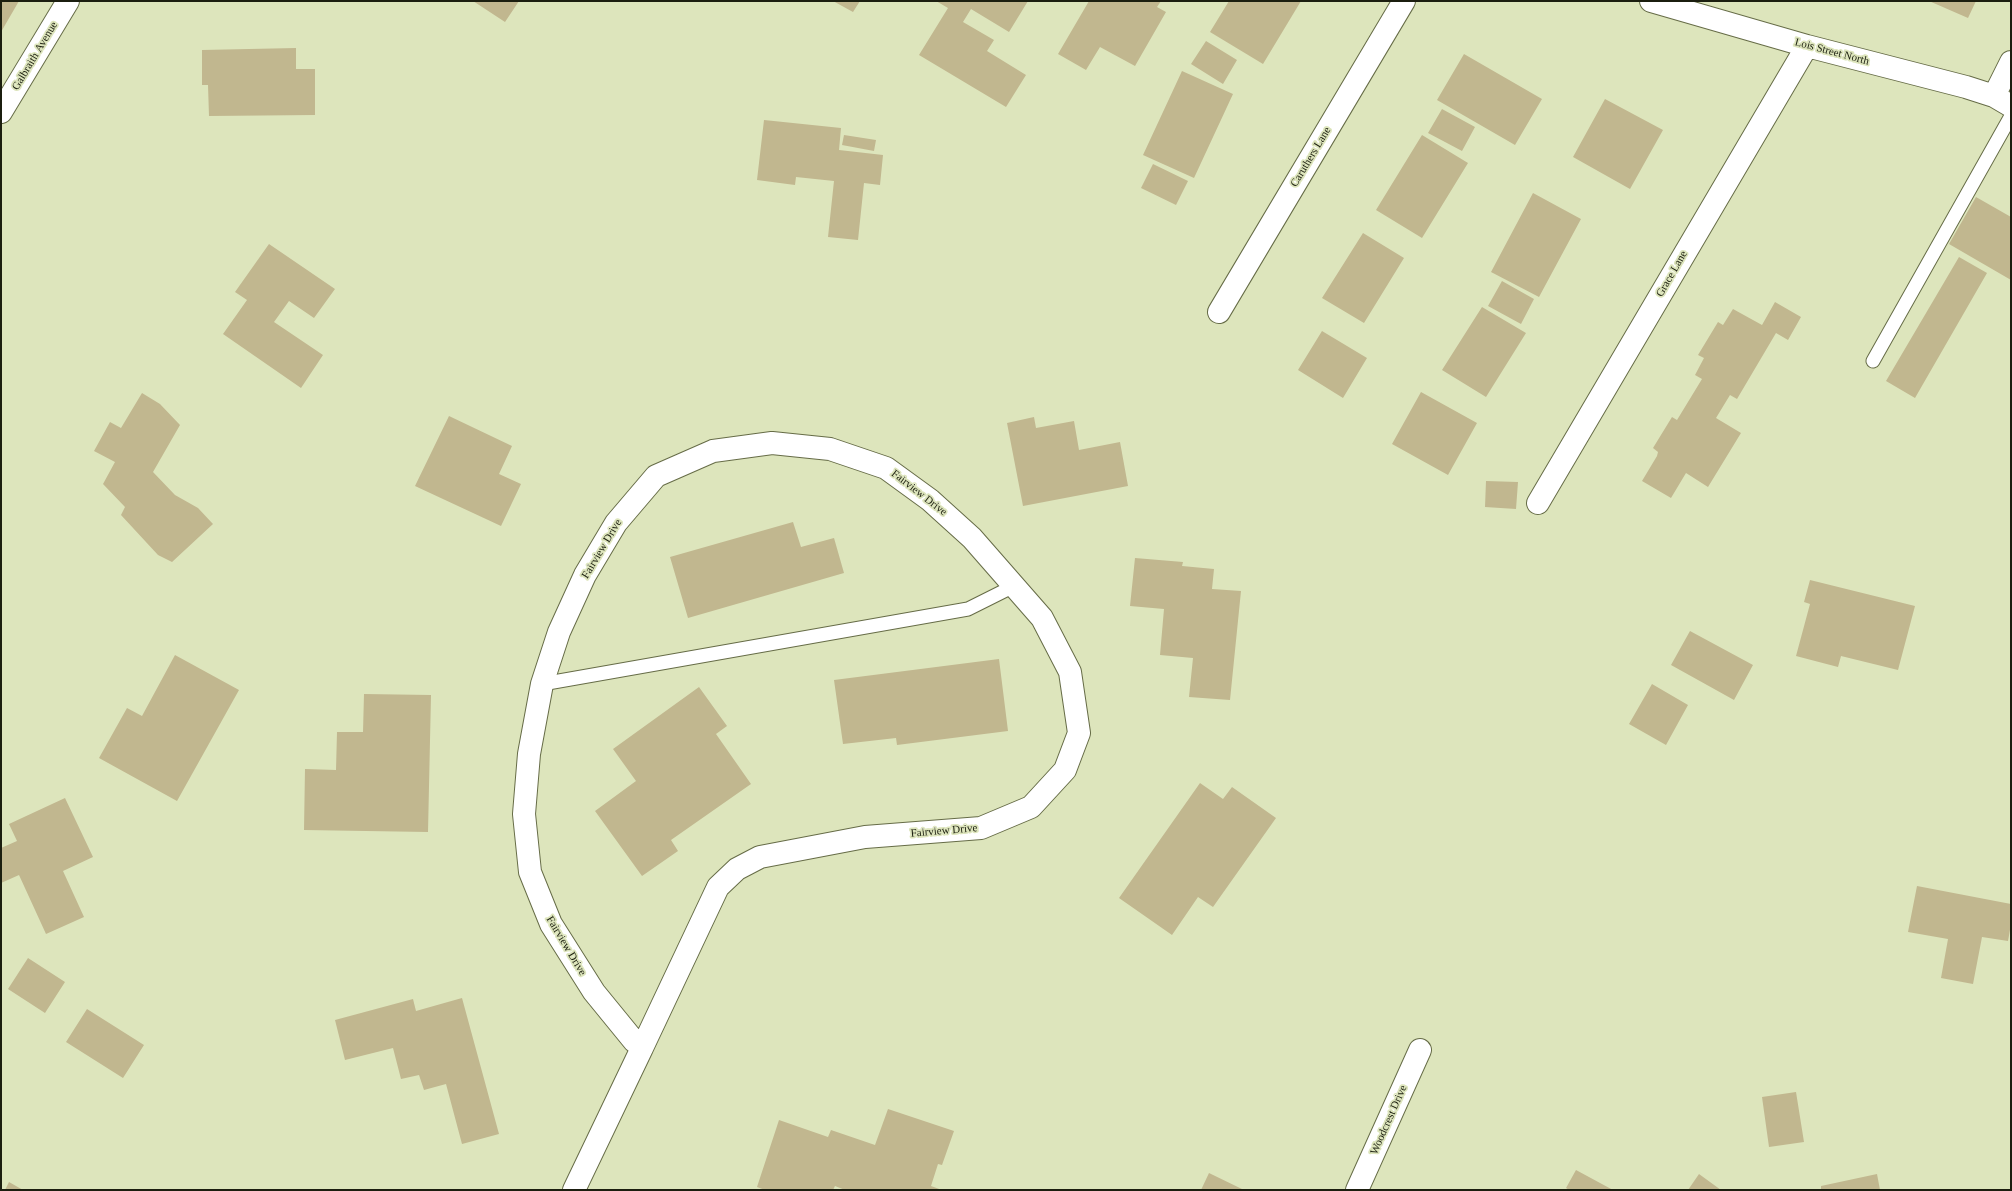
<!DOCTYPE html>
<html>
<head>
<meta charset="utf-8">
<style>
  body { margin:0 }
  #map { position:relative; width:2012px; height:1191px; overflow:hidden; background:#dde5bc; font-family:Georgia,serif }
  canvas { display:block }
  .frame { position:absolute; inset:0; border:2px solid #1b1e0f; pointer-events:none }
</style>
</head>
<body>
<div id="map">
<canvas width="2012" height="1191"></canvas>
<div class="frame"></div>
</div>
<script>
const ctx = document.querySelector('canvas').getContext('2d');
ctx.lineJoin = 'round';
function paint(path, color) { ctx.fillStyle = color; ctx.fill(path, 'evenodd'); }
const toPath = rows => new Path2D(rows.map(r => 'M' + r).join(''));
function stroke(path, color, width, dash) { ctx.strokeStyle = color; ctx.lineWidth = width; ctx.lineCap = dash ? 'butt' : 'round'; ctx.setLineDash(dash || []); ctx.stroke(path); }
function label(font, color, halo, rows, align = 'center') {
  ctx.font = font + ' Georgia,serif'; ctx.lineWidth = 3.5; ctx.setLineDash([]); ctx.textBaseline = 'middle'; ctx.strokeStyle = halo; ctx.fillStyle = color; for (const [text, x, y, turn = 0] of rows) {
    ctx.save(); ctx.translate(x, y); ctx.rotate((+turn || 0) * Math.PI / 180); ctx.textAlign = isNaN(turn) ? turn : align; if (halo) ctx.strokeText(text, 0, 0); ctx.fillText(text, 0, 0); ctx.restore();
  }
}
const building = toPath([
  [1,1,19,1,1,32],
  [473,1,519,1,505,22],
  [833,1,860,1,853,12],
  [936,1,1028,1,1009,32,971,9,963,22,994,40,987,51,1026,75,1006,107,919,55,948,8],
  [1089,1,1161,1,1157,7,1166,12,1135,66,1100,47,1086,70,1058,54],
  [1229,1,1301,1,1263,64,1210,32],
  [1929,1,1976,1,1968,18],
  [1206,41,1237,60,1223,84,1191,64],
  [296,48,296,69,315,69,315,115,209,116,208,85,202,85,202,50],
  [1464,54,1542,99,1515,145,1437,100],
  [1182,71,1233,94,1194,178,1143,155],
  [1605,99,1663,130,1630,189,1573,157],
  [1442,109,1475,127,1462,151,1428,133],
  [764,120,841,128,839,150,883,155,880,185,864,183,858,240,828,237,834,181,796,177,795,185,757,180],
  [844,135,876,140,874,151,842,145],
  [1422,135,1468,163,1422,238,1376,210],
  [1153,164,1188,181,1176,205,1141,188],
  [1533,193,1581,219,1539,297,1491,272],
  [1976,197,2011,217,2011,280,1949,244],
  [1363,233,1404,258,1364,323,1322,298],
  [269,244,335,289,314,318,289,301,274,322,323,355,301,388,223,334,247,300,235,292],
  [1959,257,1987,273,1915,398,1886,381],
  [1502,281,1534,299,1521,324,1488,306],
  [1775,302,1801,317,1788,340,1776,333,1737,399,1730,395,1716,418,1741,433,1708,487,1686,473,1671,498,1642,481,1657,456,1658,452,1653,448,1672,417,1677,420,1702,379,1695,375,1704,358,1698,355,1718,322,1723,325,1733,309,1762,325],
  [1482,307,1526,333,1486,397,1442,370],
  [1322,331,1367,358,1343,398,1298,370],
  [1421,392,1477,423,1448,475,1392,444],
  [142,393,160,404,180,425,153,472,175,495,198,508,213,524,172,562,158,555,121,515,125,507,103,484,115,462,94,451,110,422,121,428],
  [449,416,512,446,499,474,521,484,501,526,415,486],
  [1034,417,1036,428,1074,421,1079,450,1120,442,1128,486,1023,506,1007,423],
  [1486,481,1518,482,1516,509,1485,507],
  [793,522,801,547,834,538,844,573,688,618,670,557],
  [1135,558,1183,562,1182,566,1214,569,1212,589,1241,591,1230,700,1189,697,1193,658,1160,655,1164,609,1130,606],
  [1810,580,1915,606,1898,670,1841,656,1838,667,1796,656,1810,604,1804,602],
  [1690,631,1753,665,1734,700,1671,665],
  [175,655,239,690,177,801,99,758,127,708,142,716],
  [999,659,1008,731,897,745,896,738,843,744,834,680],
  [1652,684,1688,705,1666,745,1629,724],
  [699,687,727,726,716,734,751,784,671,840,678,851,642,876,595,811,636,781,613,749],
  [364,694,431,695,428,832,304,830,305,769,336,770,337,732,363,732],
  [1200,783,1223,799,1232,787,1276,818,1213,907,1198,897,1172,935,1119,898],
  [65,798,93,857,63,871,84,917,46,934,19,875,1,883,1,848,17,841,9,824],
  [1917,886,2011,904,2011,924,2008,941,1982,937,1973,984,1941,978,1948,939,1908,932],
  [28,958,65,982,45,1013,8,989],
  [462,998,499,1134,462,1144,446,1084,424,1090,419,1075,401,1079,393,1048,345,1060,335,1020,413,999,416,1011],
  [87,1009,144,1045,123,1078,66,1042],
  [1796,1092,1804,1142,1769,1147,1762,1097],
  [888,1109,954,1131,942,1165,938,1164,931,1186,942,1190,845,1190,835,1186,833,1190,765,1190,757,1187,779,1120,828,1137,831,1130,875,1145],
  [1576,1170,1613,1190,1569,1190,1566,1188],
  [1209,1173,1244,1190,1201,1190],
  [1699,1174,1721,1190,1688,1190],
  [1877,1174,1880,1190,1821,1190,1821,1186],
  [9,1182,23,1190,5,1190]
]);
const lane = toPath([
  [1873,361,2011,116],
  [542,684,968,609,1014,586]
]);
const street = toPath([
  [1651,1,1807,46,1966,87,1994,96,2011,106],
  [1994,96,2011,62],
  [1,112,68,1],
  [1219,312,1404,1],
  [772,443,830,449,886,468,930,500,972,538,1042,618,1070,672,1079,733,1065,770,1031,807,981,828,865,837,760,857,737,869,718,887,642,1048,634,1041,594,992,551,924,530,872,524,814,529,754,542,684,559,632,585,575,616,523,656,476,713,451,772,443],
  [1538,503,1807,46],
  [574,1190,642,1048],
  [1357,1190,1420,1050]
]);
const streetNames = [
  ["Lois Street North",1832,52,15],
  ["Galbraith Avenue",35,56,-59],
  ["Caruthers Lane",1311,157,-59],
  ["Grace Lane",1672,274,-60],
  ["Fairview Drive",919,493,38],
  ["Fairview Drive",602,549,-59],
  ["Fairview Drive",944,831,-5],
  ["Fairview Drive",566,946,59],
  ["Woodcrest Drive",1389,1120,-66]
];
paint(building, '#c1b78f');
stroke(lane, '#666c47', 15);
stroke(street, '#666c47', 24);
stroke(lane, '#fff', 13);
stroke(street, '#fff', 22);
label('11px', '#1b1e0f', '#dde5bc', streetNames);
</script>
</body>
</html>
